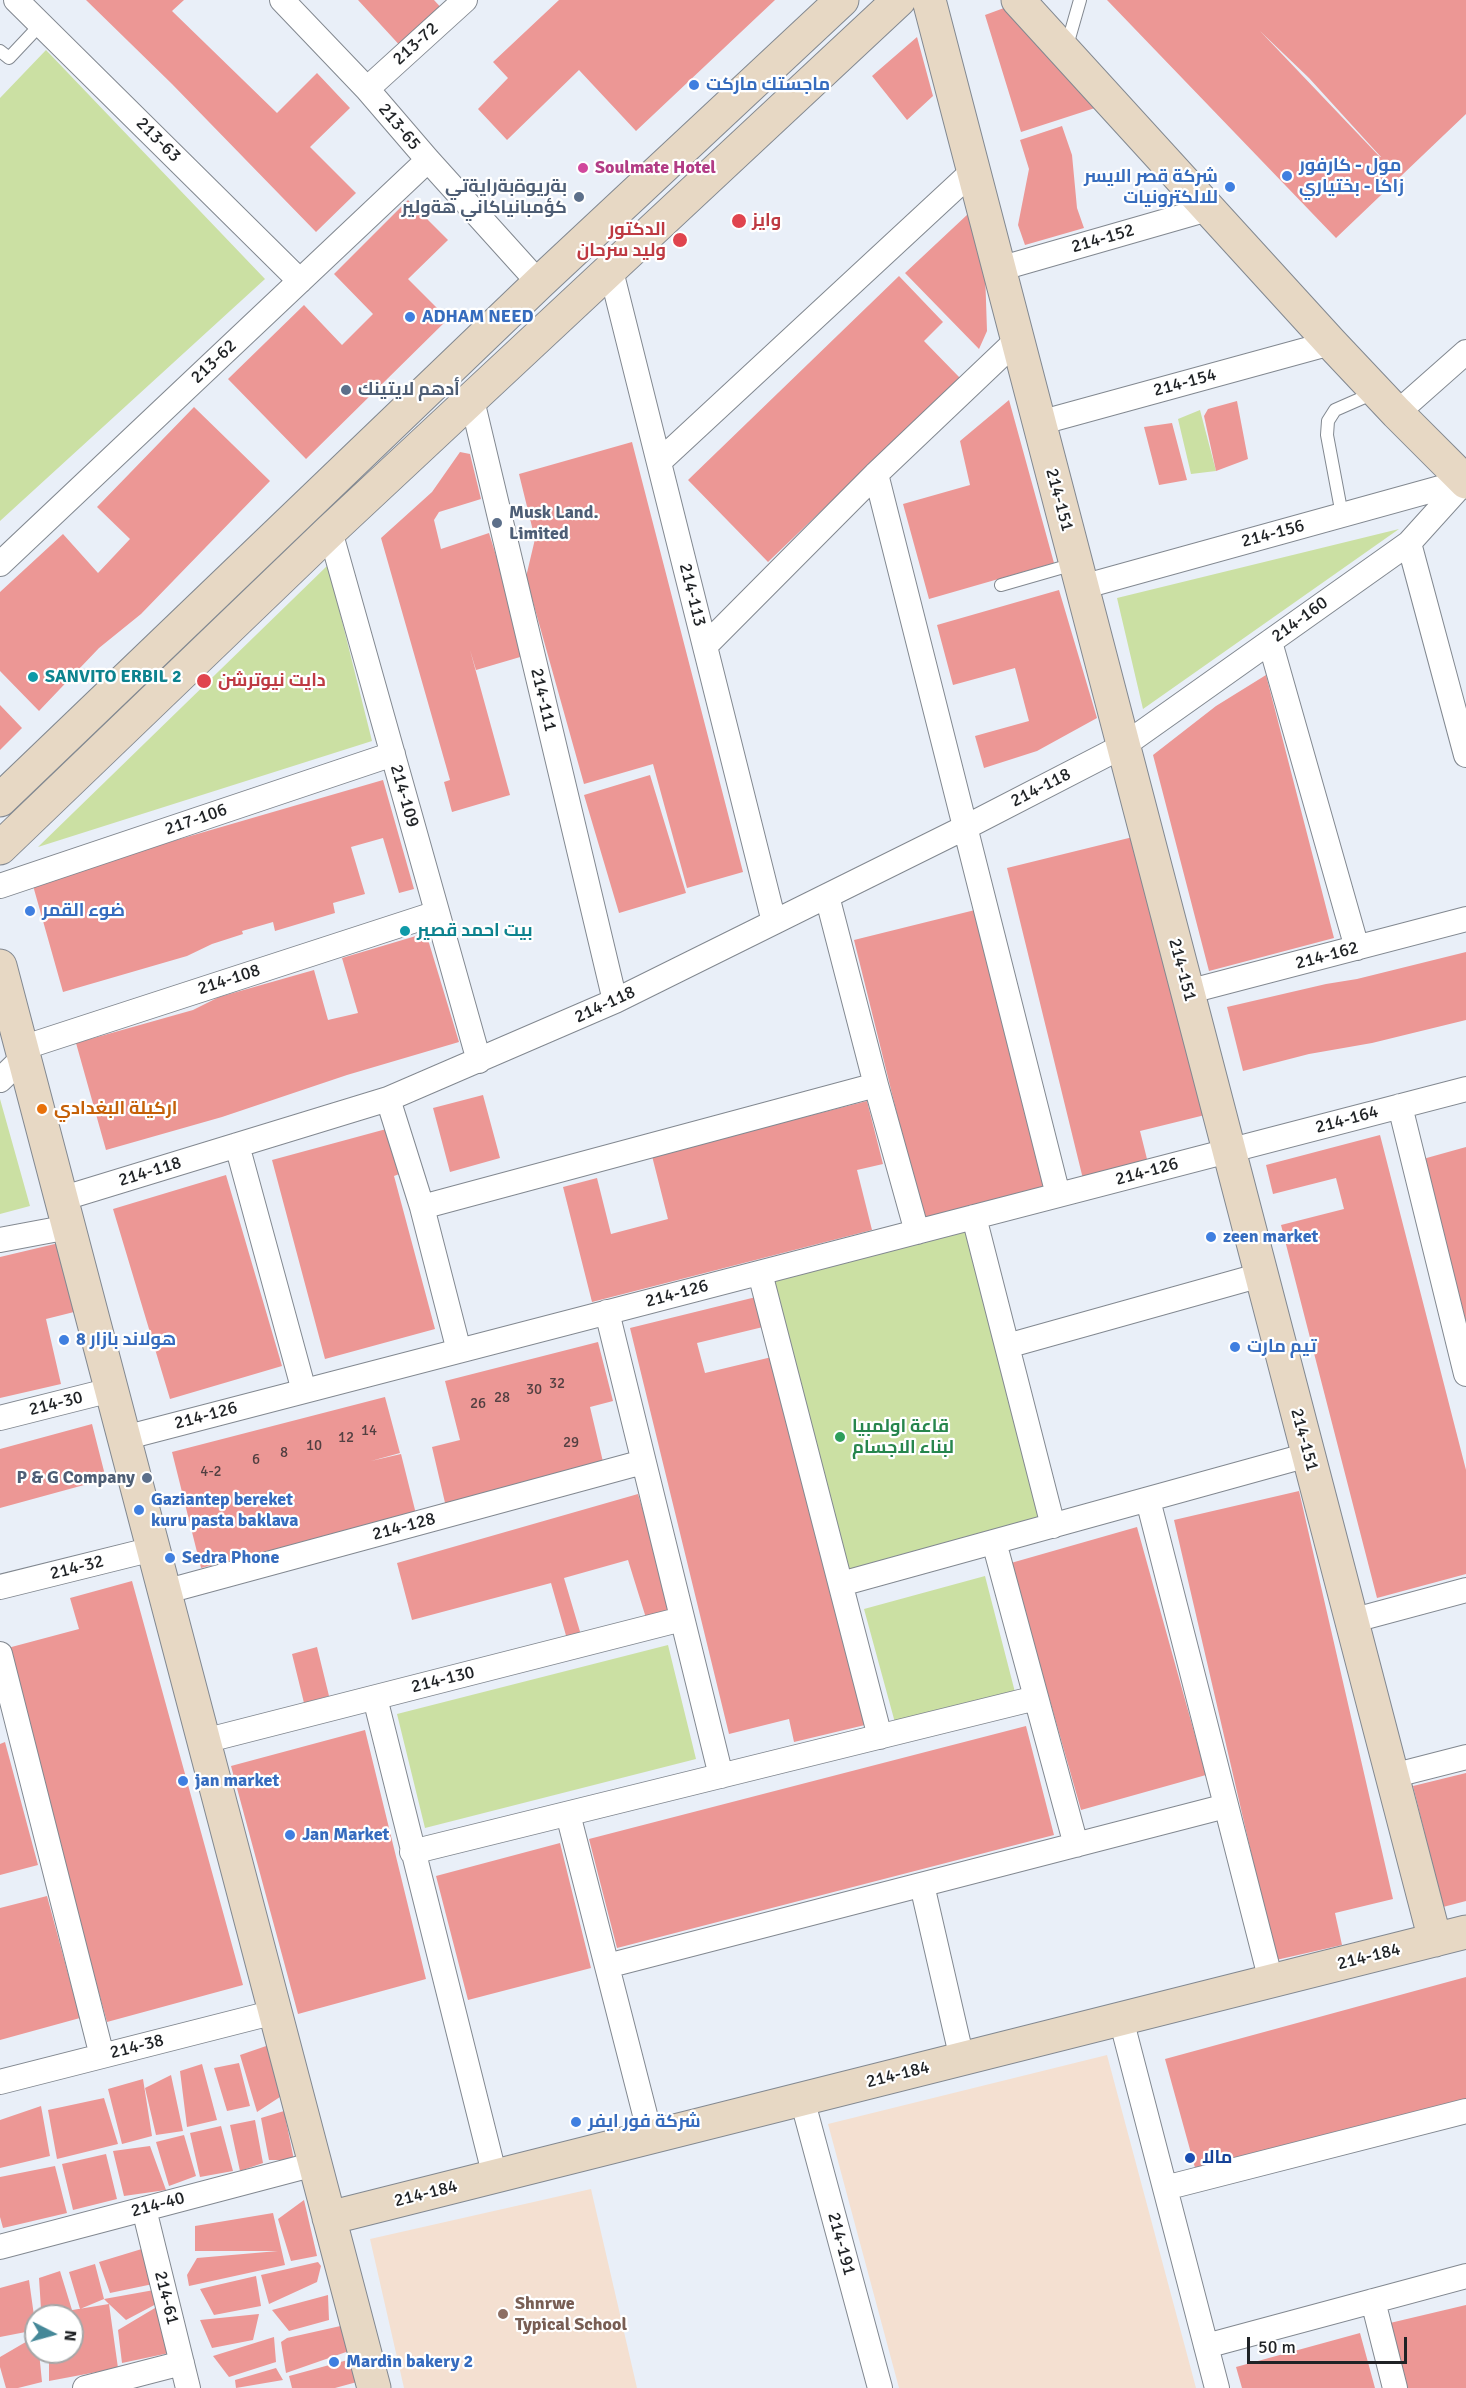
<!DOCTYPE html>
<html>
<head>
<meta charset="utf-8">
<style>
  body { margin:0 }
  #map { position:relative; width:1466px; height:2388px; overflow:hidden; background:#e9eff8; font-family:Signika,sans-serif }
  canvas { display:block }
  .north { position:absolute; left:24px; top:2304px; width:60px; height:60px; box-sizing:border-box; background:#fff; border:2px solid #a5a7a8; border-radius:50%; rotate:96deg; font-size:16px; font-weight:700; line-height:24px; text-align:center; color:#1f2225 }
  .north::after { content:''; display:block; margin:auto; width:21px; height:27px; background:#458898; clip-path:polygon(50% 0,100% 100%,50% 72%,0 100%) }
  .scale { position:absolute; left:1247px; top:2337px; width:160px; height:27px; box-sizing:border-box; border:3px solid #1f2225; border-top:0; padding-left:8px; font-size:18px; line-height:21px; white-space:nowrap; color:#1f2225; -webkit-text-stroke:4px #fff; paint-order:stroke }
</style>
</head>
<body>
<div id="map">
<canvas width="1466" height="2388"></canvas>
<div class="north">N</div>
<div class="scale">50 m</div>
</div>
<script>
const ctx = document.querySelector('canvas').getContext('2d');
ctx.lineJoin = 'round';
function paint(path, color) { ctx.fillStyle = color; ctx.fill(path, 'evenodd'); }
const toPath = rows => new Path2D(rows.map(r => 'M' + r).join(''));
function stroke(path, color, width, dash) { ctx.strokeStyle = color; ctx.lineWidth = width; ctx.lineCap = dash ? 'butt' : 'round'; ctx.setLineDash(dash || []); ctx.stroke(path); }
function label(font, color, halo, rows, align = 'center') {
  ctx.font = font + ' Signika,Cairo,sans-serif'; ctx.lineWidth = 4.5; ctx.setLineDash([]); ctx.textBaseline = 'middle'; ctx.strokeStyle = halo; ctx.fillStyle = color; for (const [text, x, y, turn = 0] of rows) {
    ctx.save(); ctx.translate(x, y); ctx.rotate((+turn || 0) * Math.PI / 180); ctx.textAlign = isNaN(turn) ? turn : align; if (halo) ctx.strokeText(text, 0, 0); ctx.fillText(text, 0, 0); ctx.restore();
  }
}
const education = toPath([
  [1107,2055,1196,2388,899,2388,828,2124],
  [591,2189,637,2388,404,2388,370,2239]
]);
const green = toPath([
  [46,50,265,279,0,521,0,98],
  [1200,410,1216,471,1191,474,1178,419],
  [1399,529,1143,709,1117,598],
  [328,565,372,741,38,847],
  [0,1099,30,1206,0,1214],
  [974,1217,1053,1526,841,1584,760,1273],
  [985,1576,1016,1696,897,1730,864,1609],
  [668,1645,696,1759,425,1828,397,1714]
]);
const building = toPath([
  [86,0,184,0,172,11,277,113,317,73,350,108,310,147,356,193,316,232,172,84],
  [358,0,434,0,445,12,404,50],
  [559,0,775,0,636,131,579,70,507,140,478,109,508,78,493,62],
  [1107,0,1466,0,1466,114,1336,238],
  [1260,31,1309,78,1381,157,1380,157],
  [1004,8,1095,108,1021,132,985,15],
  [917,37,933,96,907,120,872,76],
  [1062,126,1072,155,1077,208,1084,228,1025,245,1018,225,1029,169,1020,140],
  [408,200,448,240,408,279,448,319,306,459,228,379,304,305,342,345,373,314,334,274],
  [968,214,985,271,987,331,979,349,905,273],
  [899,276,943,322,924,341,960,378,768,562,688,480],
  [1009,400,1054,563,929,599,903,504,970,485,960,441],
  [1237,401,1248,459,1216,471,1204,416,1208,409],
  [194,407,270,481,141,614,99,648,39,711,0,671,0,592,63,534,98,573,130,539,97,507],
  [1172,423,1187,480,1159,485,1144,427],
  [632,442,743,872,687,888,653,764,584,784,526,577,535,539,519,474],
  [460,452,470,454,481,499,439,512,434,520,441,549,489,533,527,655,476,670,470,650,510,795,452,812,444,782,450,780,381,538,432,492],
  [1059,590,1097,718,1037,751,984,768,975,736,1029,721,1015,668,953,685,937,625],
  [1266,675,1334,938,1209,971,1153,755,1216,706],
  [0,705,22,728,0,750],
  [650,775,686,893,619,913,584,795],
  [383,780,414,889,399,893,383,838,351,847,365,894,333,903,335,913,275,931,273,922,242,931,243,934,212,944,187,956,63,992,32,882],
  [1137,836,1205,1115,1140,1131,1148,1163,1083,1179,1007,868],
  [975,910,1044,1189,923,1219,854,940],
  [426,933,459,1042,347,1075,222,1117,106,1150,76,1043,193,1010,219,997,314,970,328,1020,358,1013,342,958],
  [1466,952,1466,1020,1372,1043,1309,1054,1243,1071,1227,1007,1326,984,1357,979],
  [483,1095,500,1158,450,1172,433,1108],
  [867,1101,883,1164,857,1170,872,1230,592,1302,563,1187,597,1178,611,1234,668,1219,652,1156],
  [390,1128,402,1173,394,1176,435,1329,325,1359,272,1160],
  [1380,1135,1466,1470,1466,1574,1377,1598,1281,1225,1344,1209,1336,1178,1273,1194,1266,1165],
  [1466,1147,1466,1319,1465,1319,1423,1159],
  [226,1175,282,1366,170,1399,113,1209],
  [59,1243,74,1312,46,1319,61,1384,0,1398,0,1257],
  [756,1297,763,1327,697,1343,705,1373,776,1356,865,1725,794,1742,789,1719,729,1734,630,1328],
  [598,1342,613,1401,590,1407,604,1466,446,1507,432,1447,460,1440,445,1381],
  [385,1397,400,1453,371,1461,401,1454,416,1514,201,1568,172,1452],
  [92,1424,106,1479,0,1508,0,1449],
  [1299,1491,1393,1899,1335,1913,1342,1945,1276,1960,1174,1520],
  [638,1494,673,1609,646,1618,628,1560,564,1578,581,1635,567,1639,551,1583,412,1620,397,1563],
  [1137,1527,1206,1775,1081,1810,1011,1563],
  [132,1581,243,1985,107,2022,4,1649,79,1629,70,1598],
  [317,1647,329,1696,304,1703,292,1654],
  [1026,1726,1054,1835,617,1948,589,1839],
  [365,1730,426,1979,298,2014,231,1766],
  [5,1742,38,1865,0,1875,0,1744],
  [1466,1773,1466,1901,1443,1907,1413,1786],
  [560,1843,591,1968,468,2000,436,1876],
  [47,1896,80,2018,0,2040,0,1908],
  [1466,1977,1466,2102,1197,2175,1165,2059],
  [272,2044,283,2095,257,2112,240,2055],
  [239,2063,250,2106,227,2111,214,2068],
  [202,2064,217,2120,187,2127,180,2071],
  [171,2075,183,2131,156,2135,145,2088],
  [143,2079,152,2136,122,2144,108,2089],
  [104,2098,118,2144,57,2159,48,2110],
  [41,2106,50,2156,0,2168,0,2120],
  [284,2111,294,2160,269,2160,261,2118],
  [255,2120,263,2163,240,2171,230,2125],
  [221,2126,233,2171,200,2177,190,2133],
  [184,2135,196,2176,169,2186,156,2142],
  [150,2146,166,2190,124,2196,113,2151],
  [106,2154,117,2199,73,2210,62,2164],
  [55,2166,67,2213,3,2228,0,2217,0,2177],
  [304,2200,317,2256,291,2261,278,2219],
  [273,2213,285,2265,189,2286,187,2275,197,2258,278,2251,195,2251,195,2226],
  [145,2248,153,2284,110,2293,99,2262],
  [318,2262,321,2266,317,2282,269,2304,261,2275],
  [95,2264,104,2299,80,2309,69,2272],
  [60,2271,72,2310,41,2309,39,2278],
  [256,2276,261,2306,214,2315,200,2289],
  [29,2280,36,2330,0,2337,0,2288],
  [154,2290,160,2302,126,2320,109,2304,118,2368,49,2381,49,2352,72,2352,72,2316,48,2316,48,2314,109,2304,104,2299],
  [328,2295,329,2320,289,2331,272,2310],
  [160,2305,169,2353,122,2363,118,2330],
  [1466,2305,1466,2388,1406,2388,1390,2323],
  [259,2314,253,2340,212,2348,200,2320],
  [345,2325,349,2351,286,2373,281,2342,287,2338],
  [1360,2333,1375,2388,1242,2388,1236,2367],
  [36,2336,36,2352,39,2352,42,2382,18,2388,6,2388,0,2367,0,2357],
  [274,2337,276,2362,229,2377,213,2356],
  [355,2358,357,2382,335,2388,292,2388,289,2376],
  [276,2368,283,2380,236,2388,235,2380]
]);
const lane = toPath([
  [1066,49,1080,0],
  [0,51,9,58,41,24],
  [1342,515,1327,435,1328,421,1335,410,1376,392],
  [1001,585,1074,564]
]);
const street = toPath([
  [16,0,300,281],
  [282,0,367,89,428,160,539,283],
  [367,89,465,0],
  [610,267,774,922],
  [999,269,1208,209],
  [472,400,615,1001],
  [1397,413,1466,352],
  [1039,423,1331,343],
  [659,462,973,171],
  [876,474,1058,1195],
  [330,531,479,1061],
  [1409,543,1466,755],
  [0,564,428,160],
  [1082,587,1465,481],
  [1270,642,1357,948],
  [705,646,876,474,1017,340],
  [0,886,393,754],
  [827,896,876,1085,917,1232],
  [1187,992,1466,919],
  [22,1048,437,913],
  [0,1080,24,1057],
  [388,1099,422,1207,459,1351],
  [1400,1106,1466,1374],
  [237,1145,304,1391],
  [61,1199,388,1099,615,1001,966,827,1123,746,1409,543,1465,481],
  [422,1207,876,1085],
  [974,1217,1053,1526],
  [0,1240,69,1227],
  [760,1273,880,1737],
  [607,1312,721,1776],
  [1007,1346,1261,1275],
  [0,1418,111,1390],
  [124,1438,1466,1089],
  [1148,1500,1271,1981],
  [994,1542,1076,1845],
  [841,1584,1308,1455],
  [0,1587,153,1549],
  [164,1592,643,1462],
  [1351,1621,1466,1590],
  [0,1654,102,2056],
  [375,1698,495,2177],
  [204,1741,682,1619],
  [1392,1776,1466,1757],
  [568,1814,651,2138],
  [412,1852,1036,1698],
  [922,1885,962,2059],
  [607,1966,1226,1806],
  [1121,2019,1217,2388],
  [0,2082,275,2012],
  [802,2099,880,2388],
  [1165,2188,1466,2111],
  [144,2209,188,2388],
  [0,2247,315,2164],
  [1373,2301,1395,2388],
  [1206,2346,1466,2276],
  [85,2388,182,2363]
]);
const secondary = toPath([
  [929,0,1435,1940],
  [1018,0,1331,343,1397,413,1466,482],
  [0,800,539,283,842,0],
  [0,848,330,531,899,0],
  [0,966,374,2388],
  [329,2218,1466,1932]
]);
const markers = [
  [694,85,6,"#3f7fe0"],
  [583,168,6,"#d1479c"],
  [1287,176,6,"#3f7fe0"],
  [1230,187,6,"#3f7fe0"],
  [579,197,6,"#5c6f8a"],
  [739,221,8,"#e0444e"],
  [680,240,8,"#e0444e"],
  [410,317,6,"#3f7fe0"],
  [346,390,6,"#5c6f8a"],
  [497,523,6,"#5c6f8a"],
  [33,677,6,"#0f9aa8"],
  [204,681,8,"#e0444e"],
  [30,911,6,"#3f7fe0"],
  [405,931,6,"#0f9aa8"],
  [42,1109,6,"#e8710a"],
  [1211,1237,6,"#3f7fe0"],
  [64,1340,6,"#3f7fe0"],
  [1235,1347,6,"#3f7fe0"],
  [840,1437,6,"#2e9e5b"],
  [147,1478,6,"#5c6f8a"],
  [139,1510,6,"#3f7fe0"],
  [170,1558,6,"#3f7fe0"],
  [183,1781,6,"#3f7fe0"],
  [290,1835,6,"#3f7fe0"],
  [576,2122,6,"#3f7fe0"],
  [1190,2158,6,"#1a4fb4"],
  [503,2314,6,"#8d6e63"],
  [334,2362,6,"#3f7fe0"]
];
const numberNames = [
  ["32",557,1384],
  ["30",534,1390],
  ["28",502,1398],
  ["26",478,1404],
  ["14",369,1431],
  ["12",346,1438],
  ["29",571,1443],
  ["10",314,1446],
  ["8",284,1453],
  ["6",256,1460],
  ["4-2",211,1472]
];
const streetNames = [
  ["213-72",416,44,-42],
  ["213-65",399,127,50],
  ["213-63",158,140,45],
  ["214-152",1103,239,-16],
  ["213-62",214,362,-43],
  ["214-154",1185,383,-15],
  ["214-151",1059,500,75],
  ["214-156",1273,534,-15],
  ["214-113",692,595,76],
  ["214-160",1300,620,-36],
  ["214-111",543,700,77],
  ["214-118",1041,788,-27],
  ["214-109",404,796,74],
  ["217-106",196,820,-19],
  ["214-162",1327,956,-15],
  ["214-151",1182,970,75],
  ["214-108",229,980,-18],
  ["214-118",605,1005,-25],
  ["214-164",1347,1120,-15],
  ["214-118",150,1172,-17],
  ["214-126",1147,1172,-15],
  ["214-126",677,1294,-15],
  ["214-30",56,1404,-14],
  ["214-126",206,1416,-15],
  ["214-151",1304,1440,75],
  ["214-128",404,1527,-15],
  ["214-32",77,1568,-14],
  ["214-130",443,1680,-14],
  ["214-184",1369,1957,-14],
  ["214-38",137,2047,-14],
  ["214-184",898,2075,-14],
  ["214-184",426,2194,-14],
  ["214-40",158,2205,-15],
  ["214-191",841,2244,75],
  ["214-61",166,2298,76]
];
const shopNames = [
  ["ماجستك ماركت",706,85],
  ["مول - كارفور",1299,166],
  ["زاكا - بختياري",1299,187],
  ["شركة قصر الايسر",1218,177,"right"],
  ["للالكترونيات",1218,198,"right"],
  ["ADHAM NEED",422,317],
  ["ضوء القمر",42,911],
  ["zeen market",1223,1237],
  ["هولاند بازار 8",76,1340],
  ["تيم مارت",1247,1347],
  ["Gaziantep bereket",151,1500],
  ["kuru pasta baklava",151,1521],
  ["Sedra Phone",182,1558],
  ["jan market",195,1781],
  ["Jan Market",302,1835],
  ["شركة فور ايفر",588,2122],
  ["Mardin bakery 2",346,2362]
];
const hotelNames = [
  ["Soulmate Hotel",595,168]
];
const serviceNames = [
  ["بةريوةبةرايةتي",567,187],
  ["كؤمبانياكاني هةولير",567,208],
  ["أدهم لايتينك",358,390,"left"],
  ["Musk Land.",509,513,"left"],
  ["Limited",509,534,"left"],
  ["P & G Company",135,1478]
];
const healthNames = [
  ["وايز",752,221],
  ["الدكتور",666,230,"right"],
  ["وليد سرحان",666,251,"right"],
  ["دايت نيوترشن",218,681]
];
const cultureNames = [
  ["SANVITO ERBIL 2",45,677],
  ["بيت احمد قصير",417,931]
];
const foodNames = [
  ["اركيلة البغدادي",54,1109]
];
const leisureNames = [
  ["قاعة اولمبيا",852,1427],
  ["لبناء الاجسام",852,1448]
];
const transitNames = [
  ["مالا",1202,2158]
];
const educationNames = [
  ["Shnrwe",515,2304],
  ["Typical School",515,2325]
];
paint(education, '#f4e0d1');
paint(green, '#cbe0a3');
paint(building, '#ec9795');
stroke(lane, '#828890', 14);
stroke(street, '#828890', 26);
stroke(secondary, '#828890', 35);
stroke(lane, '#fff', 12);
stroke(street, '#fff', 24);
stroke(secondary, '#e7d8c4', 33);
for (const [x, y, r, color] of markers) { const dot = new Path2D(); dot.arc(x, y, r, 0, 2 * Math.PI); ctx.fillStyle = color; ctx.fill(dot); stroke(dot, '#fff', 2); }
label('15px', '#523f41', null, numberNames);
label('18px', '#1f2225', '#fff', streetNames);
label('bold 18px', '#366cbe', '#fff', shopNames, 'left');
label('bold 18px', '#b23c85', '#fff', hotelNames, 'left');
label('bold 18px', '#4e5e75', '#fff', serviceNames, 'right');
label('bold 18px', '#be3a42', '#fff', healthNames, 'left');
label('bold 18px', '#0d838f', '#fff', cultureNames, 'left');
label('bold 18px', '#c56008', '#fff', foodNames, 'left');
label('bold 18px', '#27864d', '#fff', leisureNames, 'left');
label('bold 18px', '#164399', '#fff', transitNames, 'left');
label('bold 18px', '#785e54', '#fff', educationNames, 'left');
</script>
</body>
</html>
